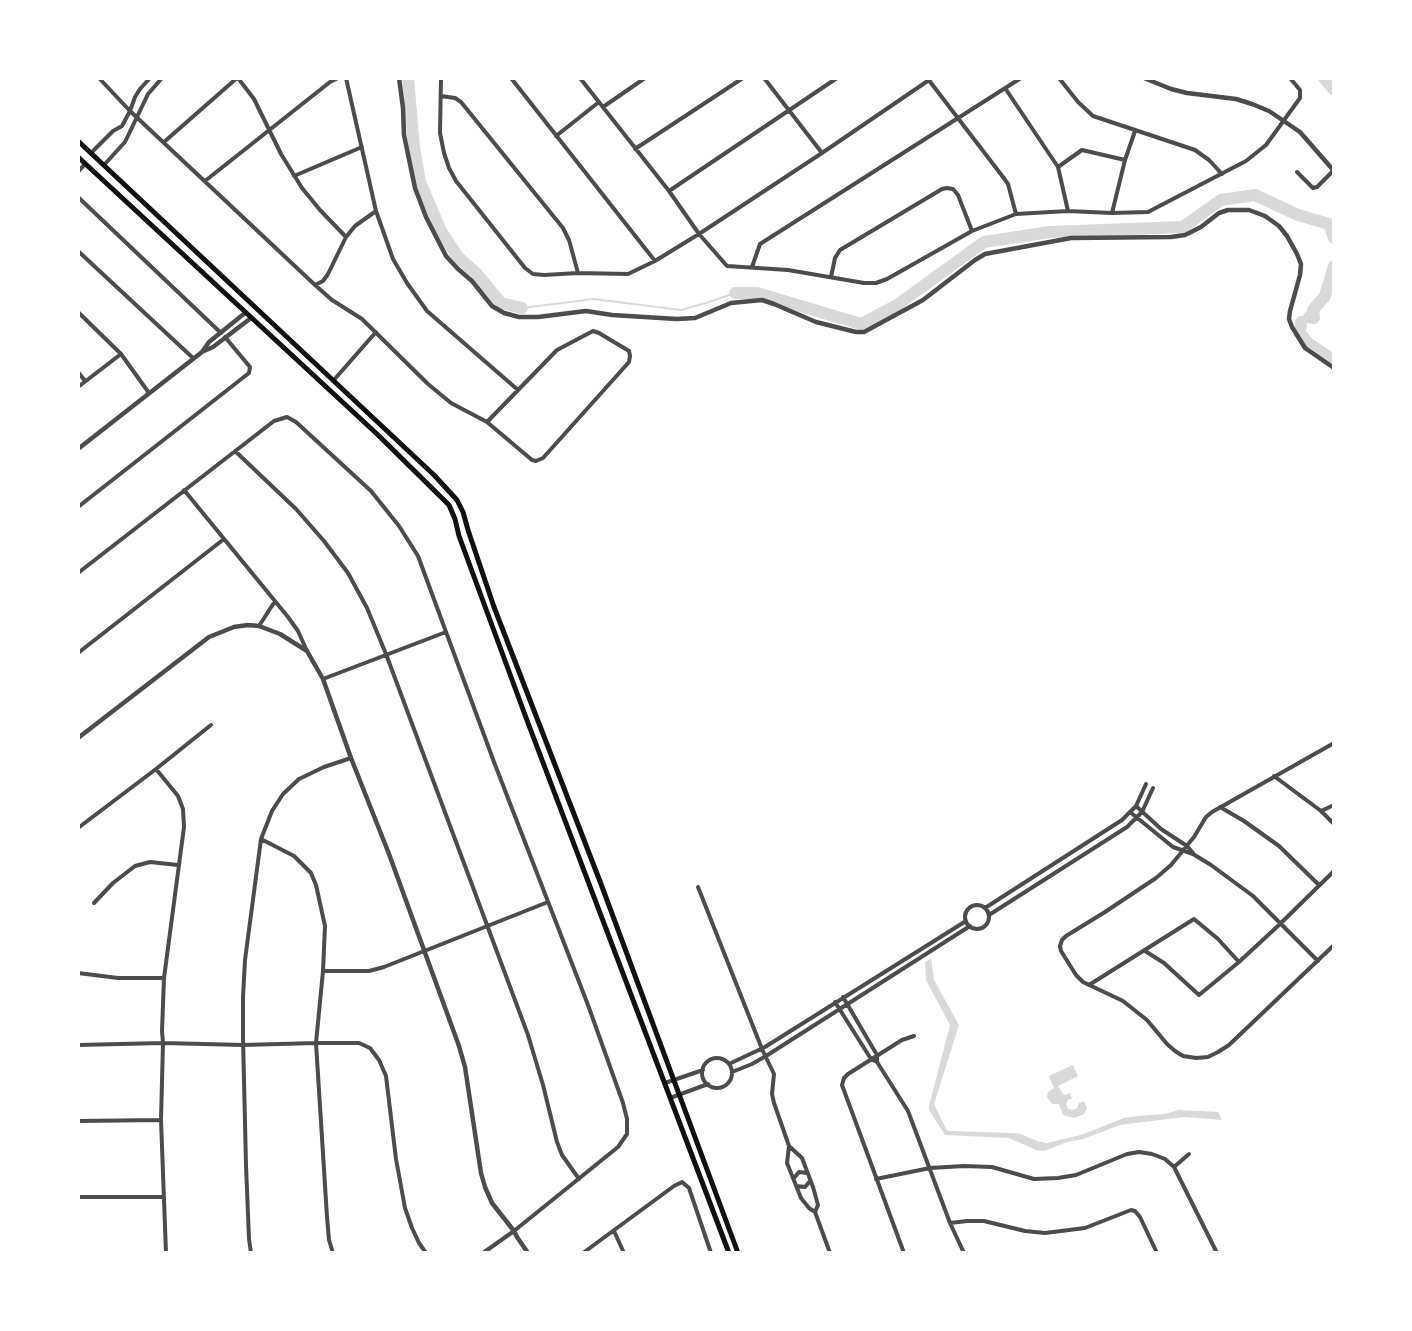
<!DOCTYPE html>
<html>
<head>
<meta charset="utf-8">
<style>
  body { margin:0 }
  #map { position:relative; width:1412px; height:1331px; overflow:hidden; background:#fff; font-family:"PT Sans",sans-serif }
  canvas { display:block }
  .frame { position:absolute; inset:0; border:80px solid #fff; pointer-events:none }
</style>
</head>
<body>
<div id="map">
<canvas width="1412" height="1331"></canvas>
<div class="frame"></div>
</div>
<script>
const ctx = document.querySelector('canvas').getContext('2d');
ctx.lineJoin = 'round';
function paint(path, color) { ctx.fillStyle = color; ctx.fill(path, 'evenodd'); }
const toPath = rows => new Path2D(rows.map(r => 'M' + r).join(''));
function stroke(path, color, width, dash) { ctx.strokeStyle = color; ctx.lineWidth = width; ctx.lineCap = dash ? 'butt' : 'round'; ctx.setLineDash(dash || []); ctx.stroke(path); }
const water = toPath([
  [931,958,934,980,959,1025,934,1104,946,1129,949,1131,1013,1133,1021,1134,1037,1141,1047,1143,1081,1135,1124,1118,1138,1116,1164,1114,1179,1110,1218,1112,1222,1120,1184,1117,1120,1125,1083,1139,1067,1142,1044,1151,1036,1150,1009,1138,945,1135,929,1110,929,1106,950,1025,926,980,925,962],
  [1073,1065,1078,1076,1058,1086,1063,1094,1066,1095,1070,1093,1072,1098,1068,1100,1066,1104,1068,1109,1073,1110,1077,1108,1079,1103,1084,1101,1087,1108,1084,1114,1074,1118,1063,1115,1059,1104,1052,1104,1047,1097,1048,1092,1054,1088,1049,1076]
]);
const stream = toPath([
  [522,308,594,299,681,310,706,303,735,293]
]);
const river = toPath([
  [408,78,414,147,420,182,441,231,458,257,477,274,501,303,522,308],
  [1324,78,1334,90],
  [735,293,757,293,861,324,897,305,984,242,1050,232,1183,227,1221,200,1255,195,1298,215,1329,224,1334,238],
  [1309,317,1314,318,1313,310,1325,296,1334,266],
  [1301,322,1300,333,1308,343,1334,361]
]);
const minor = toPath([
  [99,78,130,111,315,285,332,300,362,319,428,384,451,403,487,422],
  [238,78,254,99,281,154,302,188,320,210,346,237],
  [346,78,376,211,393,259,407,283,427,311,518,390],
  [441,78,440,133,444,153,449,168,456,181,525,268,533,274,544,275,578,273,628,274,655,261,699,234,822,153,932,78],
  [511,78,655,261],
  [580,78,669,191,699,234,727,266,788,270,864,283,876,283,887,279,972,231,1016,214,1068,211,1112,213,1148,212,1246,161,1266,145,1300,98,1300,90,1290,78],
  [764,78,822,153],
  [1059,78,1078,102,1093,116,1195,150,1209,160,1222,174],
  [928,79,1003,177,1008,184,1016,214],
  [1005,88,1058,167,1068,211],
  [441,96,455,98,461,102,563,228,569,240,578,273],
  [603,107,645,78],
  [556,136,599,102],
  [164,142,237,78],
  [635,149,743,78],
  [91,153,113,131,122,126,130,111,135,97,140,89,150,78],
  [104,165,125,142,148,94,162,78],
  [1058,167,1082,150,1125,160],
  [78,172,85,164],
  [1297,172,1313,188,1317,187,1334,170],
  [294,176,362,147],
  [205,181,330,82,338,78],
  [669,191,837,78],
  [78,197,221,333],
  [1112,213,1125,160,1135,131],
  [78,251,193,358],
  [752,267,760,244,1021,78],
  [831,277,835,258,840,250,942,189,947,188,953,189,958,195,972,231],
  [315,285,323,281,328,274,346,237,355,226,376,211],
  [78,312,121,354,149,393],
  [593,331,599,333,629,351,630,356,629,362,543,458,536,461,532,460,487,422,557,350,593,331],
  [78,372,85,381],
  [333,381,376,332],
  [78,387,121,354],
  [235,451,296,509,324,541,348,573,367,608,386,654,528,1035,543,1085,557,1142,562,1155,579,1179],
  [184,490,288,617,298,631,307,651],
  [78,507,249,373,250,367,225,337],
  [78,573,274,421,287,417,296,422,371,491,399,526,418,556,494,762,588,1005,623,1103,627,1119,627,1134,618,1147,514,1231,483,1253],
  [259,626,275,601],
  [78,653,224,539],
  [323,679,446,632],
  [1334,743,1212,812,1206,817,1194,837,1171,865,1156,878,1105,912,1066,936,1062,940,1060,946,1061,951,1076,975,1083,982,1123,1001,1147,1020,1167,1044,1175,1051,1183,1056,1196,1058,1208,1057,1218,1052,1229,1045,1334,945],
  [156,769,178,796,183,809,184,827,164,978,162,1031,163,1043,161,1120,166,1253],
  [1274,776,1321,811,1334,824],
  [1136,806,1161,829,1187,846,1193,853],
  [1220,807,1244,821,1279,846,1319,885],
  [1321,811,1334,805],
  [1130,812,1173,847,1193,854,1211,865,1253,896,1318,961],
  [78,828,156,769,211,725],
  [261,839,294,856,311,873,316,885,325,926,323,971,316,1043,327,1217,329,1240,333,1253],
  [698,887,762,1049,774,1074,772,1094,774,1103,789,1146,802,1158,813,1187,818,1205,815,1212],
  [94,903,113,883,135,866,150,862,178,865],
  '965 917a12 12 0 1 1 24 0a12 12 0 1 1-24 0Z',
  [985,908,1122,820,1136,806,1146,784],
  [989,915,1127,827,1142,812,1153,788],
  [1145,951,1164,963,1199,995,1239,962,1280,924,1334,871],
  [323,971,369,971,384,967,548,902],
  [78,973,118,978,164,978],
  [1089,985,1194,919,1218,939,1239,962],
  [843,997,877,1055,877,1062],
  [835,1002,871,1059,877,1062,908,1111,950,1223,964,1253],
  [78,1045,163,1043,243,1045,316,1043,359,1043,370,1048,379,1060,386,1076,396,1159,405,1208,412,1228,419,1243,426,1253],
  '702 1073a15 15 0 1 1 30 0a15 15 0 1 1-30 0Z',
  [729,1064,765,1047,966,921],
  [732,1072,752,1064,766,1056,970,926],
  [665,1083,703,1070],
  [670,1098,708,1084],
  [78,1121,161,1120],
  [789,1146,787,1163,801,1198,809,1208,815,1212,830,1253],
  [1174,1167,1189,1154],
  [794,1178,799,1172,807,1173],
  [876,1179,930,1168,964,1166,992,1167,1034,1179,1058,1178,1076,1175,1127,1154,1139,1152,1152,1154,1165,1159,1174,1167,1217,1253],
  [797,1186,805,1187,810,1181],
  [78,1197,164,1197],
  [950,1223,967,1221,984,1221,1025,1231,1045,1233,1085,1228,1131,1210,1135,1211,1140,1217,1157,1253],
  [614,1231,624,1253],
  [251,1253,249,1239,246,1165,243,1038,243,997,245,960,261,839,272,811,283,794,299,779,324,767,351,758],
  [583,1253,674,1186,682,1182,689,1188,711,1253],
  [904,1253,842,1085,844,1078,848,1074,902,1040,914,1036]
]);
const tertiary = toPath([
  [399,78,403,108,404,135,415,188,426,217,446,256,458,269,472,281,492,306,504,313,519,317,538,317,586,311,612,315,677,319,695,318,731,303,762,300,774,304,816,322,856,332,864,332,923,300,975,260,985,254,1071,238,1171,237,1185,235,1201,227,1219,213,1228,210,1249,210,1265,216,1279,226,1287,236,1297,254,1301,264,1300,275,1290,311,1289,319,1292,327,1305,348,1334,368],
  [1144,78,1171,89,1187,93,1236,99,1252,104,1269,111,1300,132,1334,171],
  [204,351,213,347,251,318],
  [78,449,202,352,209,342,245,313],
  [78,738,209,637,234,627,248,625,259,626,280,634,307,651,323,679,351,758,389,854,459,1046,465,1067,481,1173,485,1187,492,1203,514,1231,517,1237,528,1253]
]);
const primary = toPath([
  [78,141,434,475,457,500,463,512,468,530,494,607,601,884,738,1253],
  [78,157,377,434,449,505,455,519,459,536,528,723,729,1253]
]);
paint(water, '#d9d9d9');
stroke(stream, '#d9d9d9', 2);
stroke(river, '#d9d9d9', 12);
stroke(minor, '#4c4c4c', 4);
stroke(tertiary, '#4c4c4c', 4.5);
stroke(primary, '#111', 5);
</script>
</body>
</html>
